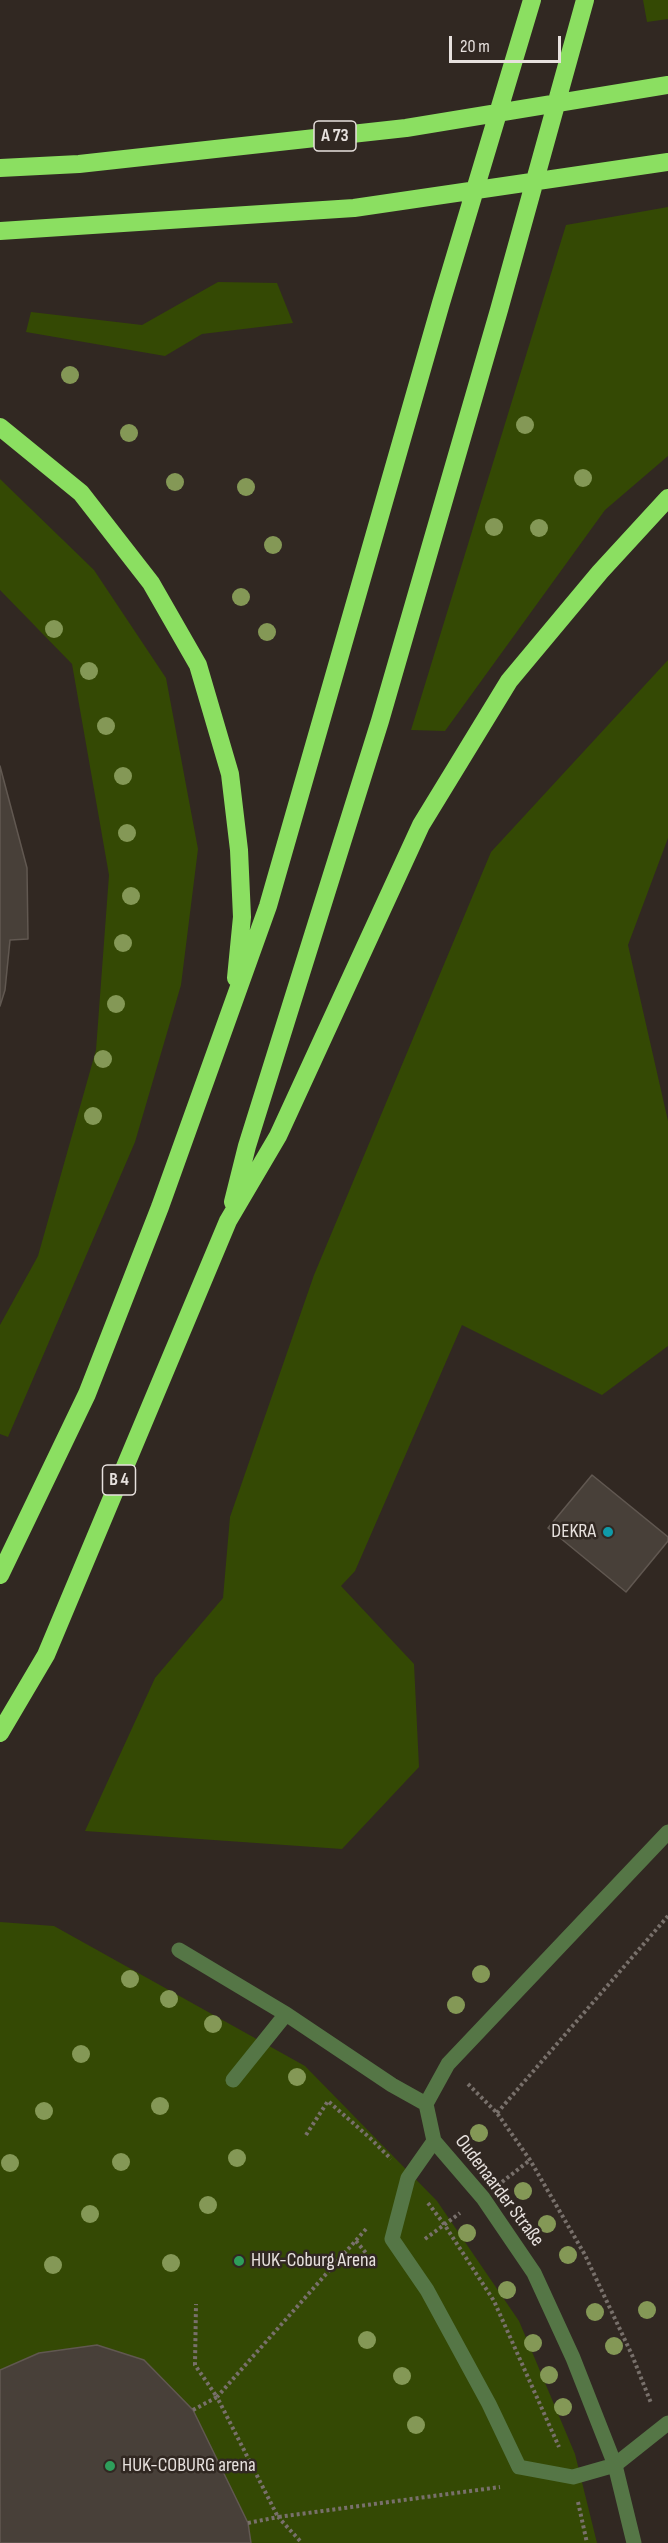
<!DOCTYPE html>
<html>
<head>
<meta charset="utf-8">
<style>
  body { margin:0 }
  #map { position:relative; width:668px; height:2543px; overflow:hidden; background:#312822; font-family:"Sofia Sans Condensed",sans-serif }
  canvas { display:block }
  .scale { position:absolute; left:449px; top:36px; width:112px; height:27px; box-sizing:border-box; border:3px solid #e7e1de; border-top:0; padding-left:8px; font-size:18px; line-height:21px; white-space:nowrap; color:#e7e1de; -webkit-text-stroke:4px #312822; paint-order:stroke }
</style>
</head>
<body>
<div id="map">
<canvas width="668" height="2543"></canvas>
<div class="scale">20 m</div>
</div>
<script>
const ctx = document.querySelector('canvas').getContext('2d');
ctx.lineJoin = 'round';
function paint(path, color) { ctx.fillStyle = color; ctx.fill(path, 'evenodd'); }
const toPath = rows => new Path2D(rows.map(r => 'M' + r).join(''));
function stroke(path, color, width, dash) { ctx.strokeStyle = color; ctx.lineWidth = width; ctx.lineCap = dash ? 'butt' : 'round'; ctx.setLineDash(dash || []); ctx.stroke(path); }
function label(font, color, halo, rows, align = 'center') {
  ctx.font = font + ' "Sofia Sans Condensed",sans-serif'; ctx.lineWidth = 5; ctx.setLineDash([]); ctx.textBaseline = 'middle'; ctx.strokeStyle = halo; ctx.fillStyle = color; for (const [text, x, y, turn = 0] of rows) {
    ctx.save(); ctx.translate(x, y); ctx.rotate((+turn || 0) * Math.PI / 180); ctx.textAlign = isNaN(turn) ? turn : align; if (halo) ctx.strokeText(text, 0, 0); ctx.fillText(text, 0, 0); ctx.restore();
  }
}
const green = toPath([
  [643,0,668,0,668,19,647,22],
  [668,207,668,456,605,510,445,731,411,730,566,225],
  [218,282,277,283,293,323,202,334,165,356,26,332,31,312,142,325],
  [0,479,94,570,166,678,198,849,181,985,135,1142,8,1437,0,1434,0,1325,38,1256,96,1050,109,875,72,664,0,590],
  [668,660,668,838,628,945,668,1121,668,1346,602,1395,462,1325,355,1571,341,1586,414,1664,419,1767,342,1849,85,1831,155,1678,223,1598,230,1517,314,1275,491,852],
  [0,1922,54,1926,305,2066,437,2201,519,2321,575,2454,597,2543,0,2543]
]);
const building = toPath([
  [0,766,27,868,28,939,10,940,5,990,0,1006,0,766],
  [592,1475,668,1537,668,1541,626,1592,548,1528,592,1475],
  [97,2345,144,2360,193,2410,248,2523,251,2543,0,2543,0,2370,39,2353,97,2345]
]);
const path = toPath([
  [468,2084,497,2113,530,2160,585,2255,632,2355,651,2403],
  [497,2113,668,1916],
  [306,2135,328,2101,370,2138,391,2159],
  [502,2182,530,2160],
  [428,2203,444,2224,494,2301,559,2447],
  [366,2229,217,2397,278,2517,500,2487],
  [425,2239,460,2213],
  [356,2241,366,2253],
  [193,2410,217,2397,195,2365,196,2304],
  [578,2502,587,2543],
  [248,2523,278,2517,302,2543]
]);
const minor = toPath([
  [179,1950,286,2014,392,2085,426,2104],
  [233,2080,286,2014],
  [434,2141,408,2178,392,2239,427,2290,489,2404,519,2467,573,2477,615,2465,668,2423],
  [634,2543,615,2465,573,2358,534,2273,483,2198,434,2141,426,2104,448,2064,668,1832]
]);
const highway = toPath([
  [0,168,79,164,406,128,668,85],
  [0,231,354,208,668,162],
  [0,427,81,493,151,583,198,665,230,774,239,850,242,917,236,978],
  [233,1202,247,1146,380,721,499,310,585,0],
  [0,1575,87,1394,160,1207,268,906,441,303,532,0],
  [0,1733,46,1655,228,1221,278,1136,421,825,509,681,600,572,668,498]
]);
const trees = [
  [70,375],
  [525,425],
  [129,433],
  [583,478],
  [175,482],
  [246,487],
  [494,527],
  [539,528],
  [273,545],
  [241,597],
  [54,629],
  [267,632],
  [89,671],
  [106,726],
  [123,776],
  [127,833],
  [131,896],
  [123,943],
  [116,1004],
  [103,1059],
  [93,1116],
  [481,1974],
  [130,1979],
  [169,1999],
  [456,2005],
  [213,2024],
  [81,2054],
  [297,2077],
  [160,2106],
  [44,2111],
  [479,2133],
  [237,2158],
  [121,2162],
  [10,2163],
  [523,2191],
  [208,2205],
  [90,2214],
  [547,2224],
  [467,2233],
  [568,2255],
  [171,2263],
  [53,2265],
  [507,2290],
  [647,2310],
  [595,2312],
  [367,2340],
  [533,2343],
  [614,2346],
  [549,2375],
  [402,2376],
  [563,2407],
  [416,2425]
];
const markers = [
  [608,1532,6,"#0f9aa8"],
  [239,2261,6,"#2e9e5b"],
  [110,2466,6,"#2e9e5b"]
];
const shields = [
  [335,136,42],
  [119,1480,33]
];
const shieldNames = [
  ["A 73",335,136],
  ["B 4",119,1480]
];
const poiNames = [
  ["DEKRA",596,1532,"right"],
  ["HUK-Coburg Arena",251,2261],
  ["HUK-COBURG arena",122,2466]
];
const streetNames = [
  ["Oudenaarder Straße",499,2191,53]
];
paint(green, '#344904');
paint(building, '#484039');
stroke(building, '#615851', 1.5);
stroke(path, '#78706b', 4, [3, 3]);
stroke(minor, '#557646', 15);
stroke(highway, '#8bdf61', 18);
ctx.fillStyle = '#849856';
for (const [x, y] of trees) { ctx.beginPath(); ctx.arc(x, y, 9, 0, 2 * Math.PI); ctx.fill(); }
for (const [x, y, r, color] of markers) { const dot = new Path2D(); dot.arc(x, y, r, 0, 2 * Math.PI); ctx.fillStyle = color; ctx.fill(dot); stroke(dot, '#312822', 2); }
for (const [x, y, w] of shields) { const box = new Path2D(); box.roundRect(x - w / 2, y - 15, w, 30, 4.5); ctx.fillStyle = '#312822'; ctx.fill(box); stroke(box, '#e7e1de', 1.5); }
label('bold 18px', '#e7e1de', null, shieldNames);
label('20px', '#e7e1de', '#312822', poiNames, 'left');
label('20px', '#e7e1de', '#312822', streetNames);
</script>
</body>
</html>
